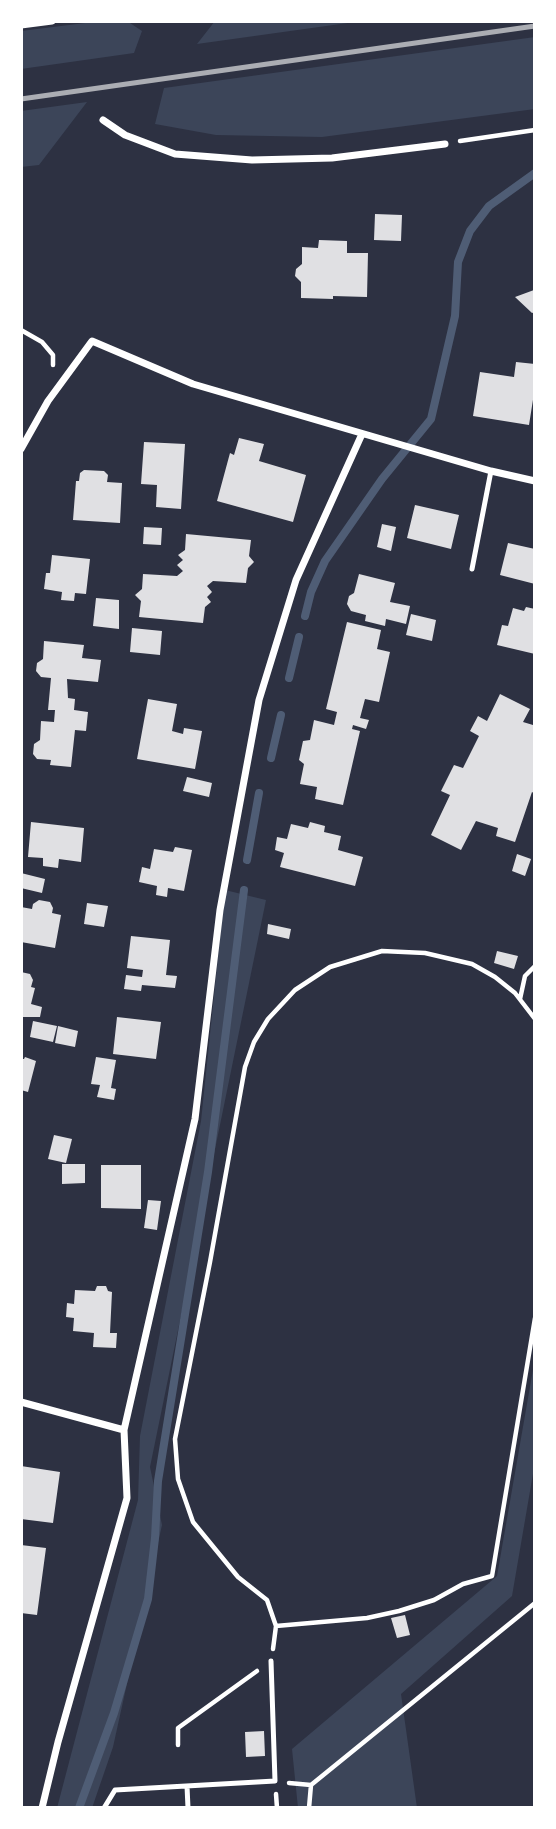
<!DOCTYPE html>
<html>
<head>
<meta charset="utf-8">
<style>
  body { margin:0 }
  #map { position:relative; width:556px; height:1829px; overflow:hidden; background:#2d3142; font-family:Karla,sans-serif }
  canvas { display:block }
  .frame { position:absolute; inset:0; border:23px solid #fff; pointer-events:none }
</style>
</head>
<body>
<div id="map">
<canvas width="556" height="1829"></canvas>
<div class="frame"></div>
</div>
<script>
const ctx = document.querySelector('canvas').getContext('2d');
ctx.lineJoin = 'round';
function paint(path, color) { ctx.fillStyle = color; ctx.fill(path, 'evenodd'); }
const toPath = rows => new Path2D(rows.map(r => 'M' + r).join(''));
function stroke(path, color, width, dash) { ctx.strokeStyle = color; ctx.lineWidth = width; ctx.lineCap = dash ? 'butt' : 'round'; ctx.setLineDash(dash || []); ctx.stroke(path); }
const green = toPath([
  [101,21,127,21,142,31,134,53,21,69,21,31],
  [215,21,362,21,197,44],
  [535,37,535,109,322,137,216,135,155,124,164,88],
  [87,102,39,165,21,167,21,111],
  [225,890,266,900,150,1467,162,1525,113,1747,92,1808,57,1808,138,1500,140,1436,201,1121],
  [535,1358,535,1462,512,1596,401,1694,417,1808,298,1808,292,1749,497,1576]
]);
const stream = toPath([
  [305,616,311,592,325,561,382,479,431,419,455,316,458,262,470,231,489,206,535,173],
  [289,678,299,637],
  [271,758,281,715],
  [247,860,259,793],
  [79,1808,114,1713,148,1599,155,1538,158,1481,208,1172,244,890]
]);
const building = toPath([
  [375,214,402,215,401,241,374,240],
  [319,240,347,241,347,253,368,253,367,297,333,296,333,299,301,298,301,282,295,276,296,269,302,264,302,247,318,248],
  [534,290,535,312,532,313,515,297],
  [516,362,535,364,535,387,529,425,473,416,480,372,514,377],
  [239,438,264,444,259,461,306,475,293,522,217,501,230,453,234,455],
  [144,442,185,444,181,509,156,507,157,485,141,484],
  [84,470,104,471,108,475,107,482,122,483,120,523,73,520,76,481,79,481,80,473],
  [415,505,459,515,451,549,407,538],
  [382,524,396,527,391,551,377,547],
  [144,527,162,528,161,545,143,544],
  [186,534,251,540,249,556,254,562,248,568,246,583,213,581,207,586,212,592,207,597,211,602,205,607,203,623,139,617,141,601,135,595,142,589,143,574,177,576,183,571,177,565,183,560,178,555,185,550],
  [508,543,535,549,535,584,500,575],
  [52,555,90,559,86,594,75,593,74,601,61,600,62,592,44,589,46,573,50,573],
  [359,574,395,583,390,602,410,606,406,624,386,619,385,626,365,621,366,615,351,611,347,604,349,596,354,593],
  [96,598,119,600,119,629,93,626],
  [526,607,535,609,535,654,497,645,502,625,508,626,513,608,524,611],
  [411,614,436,620,432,641,406,635],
  [347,622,381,630,377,649,390,652,379,702,365,699,360,718,369,720,366,729,353,725,352,729,360,731,343,805,315,799,317,787,300,784,304,764,299,760,303,741,310,740,314,720,334,725,337,712,326,709],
  [132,628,162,631,160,655,130,652],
  [44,641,84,645,82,658,101,660,98,682,67,679,68,698,75,699,74,710,88,712,86,731,75,730,71,767,50,765,51,760,37,759,33,754,34,744,40,740,41,721,54,722,55,710,48,710,51,678,41,677,36,671,37,663,43,659],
  [500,694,530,709,523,722,533,725,535,720,535,794,532,792,515,842,496,836,498,828,476,821,461,850,431,835,450,795,441,791,454,765,463,768,479,736,470,731,478,716,487,721],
  [148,699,177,704,172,731,183,734,184,728,202,731,195,769,137,759],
  [187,777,212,783,209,797,183,791],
  [31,822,84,828,81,862,59,859,58,868,43,866,43,858,28,857],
  [310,822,325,826,324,832,341,836,338,850,363,857,355,886,280,867,284,853,275,850,277,837,287,839,291,824,308,828],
  [175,847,192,850,184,891,168,888,167,897,156,895,157,886,139,882,142,867,150,869,154,849,173,852],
  [517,854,531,859,525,876,512,871],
  [21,873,45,879,42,893,21,888],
  [39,900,50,902,53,908,52,913,61,915,55,948,21,942,21,907,32,909,33,904],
  [87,903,108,906,104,927,84,924],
  [268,924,291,929,289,939,267,934],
  [131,936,170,940,166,975,177,976,175,988,142,985,141,991,124,989,126,975,142,977,143,970,127,968],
  [497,951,518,956,514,969,494,963],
  [21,972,30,974,33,980,31,987,35,988,31,1004,42,1007,40,1017,21,1017],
  [117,1017,161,1022,156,1059,113,1054],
  [33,1021,57,1026,53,1042,30,1037],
  [58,1026,78,1031,75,1047,55,1043],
  [25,1057,36,1061,28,1092,21,1090,21,1059,24,1059],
  [96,1057,116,1060,111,1088,116,1089,114,1100,97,1097,100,1085,91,1084],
  [54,1135,72,1139,66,1163,48,1159],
  [62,1164,85,1164,85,1183,62,1184],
  [101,1165,141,1165,141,1209,101,1208],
  [148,1200,161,1201,157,1230,144,1228],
  [97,1286,106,1286,108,1291,112,1292,110,1333,117,1333,116,1348,93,1347,94,1333,73,1331,74,1318,66,1317,67,1303,74,1304,75,1290,95,1291],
  [21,1466,60,1472,53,1523,21,1519],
  [21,1545,46,1548,37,1615,21,1613],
  [405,1615,410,1635,397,1638,391,1618],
  [264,1731,265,1756,246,1757,245,1732]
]);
const path = toPath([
  [460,141,535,130],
  [21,330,42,342,53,355,53,365],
  [520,999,525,976,535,966],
  [276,1626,267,1600,238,1577,193,1522,178,1479,175,1439,210,1262,245,1067,254,1042,268,1019,295,990,330,967,382,951,425,953,472,964,495,977,515,993,535,1019],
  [273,1649,276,1626,367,1618,399,1611,434,1600,463,1584,492,1576,535,1318],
  [178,1745,178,1728,257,1671],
  [289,1783,311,1785,535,1603],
  [276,1794,277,1808],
  [309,1808,311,1785]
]);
const service = toPath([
  [472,569,491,471],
  [187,1786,188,1808],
  [104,1808,115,1790,275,1781,271,1661]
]);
const minor = toPath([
  [21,25,52,21],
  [103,120,125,135,175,154,252,160,332,158,445,144],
  [21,449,48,401,92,341,193,384,491,471,535,481],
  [21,1402,124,1430],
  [42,1808,58,1742,127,1498,124,1430,195,1119,220,910,259,700,296,580,362,434]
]);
const rail = toPath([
  [21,99,535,26]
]);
paint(green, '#3c4559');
stroke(stream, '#4f5d75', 8);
paint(building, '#e0e0e3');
stroke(path, '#fff', 4.5);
stroke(service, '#fff', 5);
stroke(minor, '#fff', 7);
stroke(rail, '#abadb3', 5);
</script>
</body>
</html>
